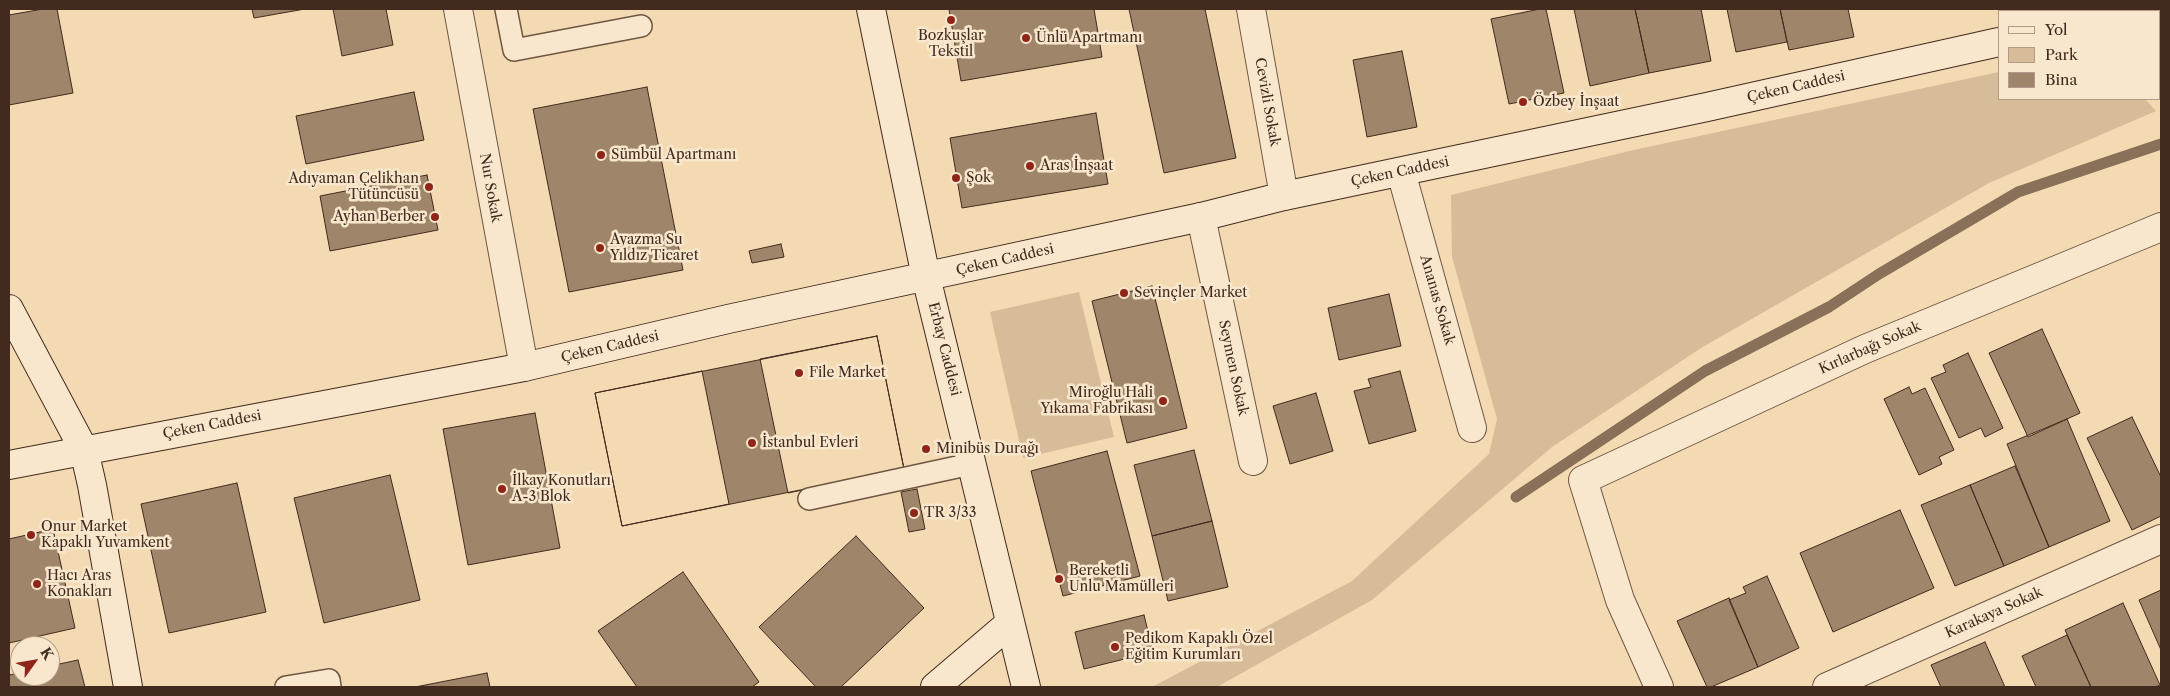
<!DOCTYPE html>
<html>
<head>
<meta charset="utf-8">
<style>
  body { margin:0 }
  #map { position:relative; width:2170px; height:696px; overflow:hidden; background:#f4dab2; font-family:"Libre Caslon Text",serif }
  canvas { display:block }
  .frame { position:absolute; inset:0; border:10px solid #422a1e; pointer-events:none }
  .legend { position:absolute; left:1998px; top:10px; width:162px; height:90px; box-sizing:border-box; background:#f8e7cd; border:1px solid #af9b87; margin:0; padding:6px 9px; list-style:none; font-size:15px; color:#422a1e }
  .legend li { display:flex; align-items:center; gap:10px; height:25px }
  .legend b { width:25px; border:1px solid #af9b87 }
  .north { position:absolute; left:10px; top:636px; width:50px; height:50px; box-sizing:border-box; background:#f8e7cd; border:1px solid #af9b87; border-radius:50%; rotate:58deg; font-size:14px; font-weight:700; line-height:20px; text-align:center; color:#422a1e }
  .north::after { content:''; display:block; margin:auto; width:18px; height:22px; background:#8f2418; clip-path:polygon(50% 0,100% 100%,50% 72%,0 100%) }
</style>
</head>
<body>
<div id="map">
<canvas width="2170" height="696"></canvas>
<div class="frame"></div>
<ul class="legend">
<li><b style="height:6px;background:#f8e7cd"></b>Yol</li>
<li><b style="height:14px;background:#d6bc99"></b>Park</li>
<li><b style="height:14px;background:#9f866b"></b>Bina</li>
</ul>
<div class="north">K</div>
</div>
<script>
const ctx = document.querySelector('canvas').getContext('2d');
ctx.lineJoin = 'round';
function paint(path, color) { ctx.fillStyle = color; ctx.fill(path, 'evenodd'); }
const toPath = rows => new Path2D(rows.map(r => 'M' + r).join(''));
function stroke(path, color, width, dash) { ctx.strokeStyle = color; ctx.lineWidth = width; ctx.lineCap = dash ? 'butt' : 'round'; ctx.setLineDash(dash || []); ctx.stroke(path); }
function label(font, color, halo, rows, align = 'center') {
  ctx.font = font + ' "Libre Caslon Text",serif'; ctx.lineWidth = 5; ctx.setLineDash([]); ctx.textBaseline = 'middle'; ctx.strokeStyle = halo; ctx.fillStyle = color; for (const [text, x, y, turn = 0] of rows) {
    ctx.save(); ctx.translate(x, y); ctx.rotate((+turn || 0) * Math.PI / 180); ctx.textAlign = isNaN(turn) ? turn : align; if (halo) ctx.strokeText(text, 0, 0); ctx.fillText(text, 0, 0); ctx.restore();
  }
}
const green = toPath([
  [1999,72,1999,99,2145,99,2156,111,1989,183,1701,348,1552,447,1372,600,1217,687,1152,687,1352,581,1489,454,1497,419,1452,257,1451,195,1629,151],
  [1079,292,1114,437,1023,458,990,312]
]);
const stream = toPath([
  [1516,497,1705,371,1829,307,1879,274,2018,192,2161,144]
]);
const building = toPath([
  [43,9,57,9,73,93,9,105,9,15,43,9],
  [252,9,305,9,254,18,252,9],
  [333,9,386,9,393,45,342,56,333,9],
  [949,9,1094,9,1102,57,961,81,949,9],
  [1129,9,1205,9,1236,158,1164,173,1129,9],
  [1540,9,1546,9,1564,93,1509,104,1491,19,1540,9],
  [1574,9,1635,9,1649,73,1590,86,1574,9],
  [1635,9,1701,9,1711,61,1649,73,1635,9],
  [1727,9,1780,9,1787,42,1736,52,1727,9],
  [1780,9,1848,9,1854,37,1789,50,1780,9],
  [1402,51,1417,127,1367,137,1353,60,1402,51],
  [647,87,683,270,569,292,533,109,647,87],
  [414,92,424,140,306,164,296,116,414,92],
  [1096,113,1108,184,962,208,950,138,1096,113],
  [427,175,438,230,330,251,320,196,427,175],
  [781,244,784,257,752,263,749,251,781,244],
  [1152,286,1187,428,1127,443,1092,301,1152,286],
  [1389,294,1401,346,1339,360,1328,308,1389,294],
  [2042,329,2080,413,2028,437,1989,353,2042,329],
  [877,336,904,469,622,526,595,393,877,336],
  [877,336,904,469,788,493,760,359,877,336],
  [1968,353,2003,428,1985,437,1981,428,1959,438,1931,378,1946,372,1943,365,1968,353],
  [702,371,729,504,622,526,595,393,702,371],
  [1400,371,1416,431,1369,444,1354,391,1371,387,1368,379,1400,371],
  [1909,387,1912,394,1925,388,1954,450,1939,457,1942,464,1919,475,1884,399,1909,387],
  [1316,393,1333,451,1290,464,1273,406,1316,393],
  [535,413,560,548,468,565,443,429,535,413],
  [2132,417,2161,477,2161,516,2132,530,2087,438,2132,417],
  [2067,419,2110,521,2049,547,2007,444,2067,419],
  [1194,450,1212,521,1152,536,1134,465,1194,450],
  [1107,451,1140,576,1063,596,1031,471,1107,451],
  [2015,466,2049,547,2004,566,1970,485,2015,466],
  [390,475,420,600,324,623,294,498,390,475],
  [237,483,266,612,169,633,141,504,237,483],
  [1970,485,2004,566,1955,586,1921,505,1970,485],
  [917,489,925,529,909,532,901,492,917,489],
  [1900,510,1934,588,1833,632,1800,553,1900,510],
  [1212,521,1228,587,1168,601,1152,536,1212,521],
  [53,529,75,628,9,643,9,539,53,529],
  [856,536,924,608,841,687,816,687,759,627,856,536],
  [683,572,759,682,752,687,637,687,598,631,683,572],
  [1767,576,1799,648,1758,667,1729,600,1746,593,1743,587,1767,576],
  [2161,590,2161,650,2139,600,2161,590],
  [1729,598,1758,667,1711,687,1707,687,1677,621,1729,598],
  [2123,603,2160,685,2155,687,2091,687,2065,630,2123,603],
  [1144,615,1153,652,1084,669,1075,632,1144,615],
  [2067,635,2091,687,2036,687,2022,656,2067,635],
  [1985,642,2005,687,1941,687,1931,665,1985,642],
  [78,660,85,687,9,687,9,675,20,673,20,676,50,676,50,666,78,660],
  [487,673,490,687,415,687,487,673]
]);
const lane = toPath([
  [506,9,514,50,641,26],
  [809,499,971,464],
  [286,687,329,680,330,687]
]);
const street = toPath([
  [458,9,524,367],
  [1251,9,1284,196],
  [1401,172,1472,428],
  [1201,217,1253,461],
  [1659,687,1620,600,1583,480,1865,349,2161,227],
  [1827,687,2161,539]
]);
const secondary = toPath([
  [871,9,926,277,1026,687],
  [2129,11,2134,9],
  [2159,60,2161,64],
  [9,309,84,450,92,485,128,687],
  [9,465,524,367,728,319,1201,217,1284,196,1707,107,1999,42],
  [935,687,1009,624]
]);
const markers = [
  [951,20,5,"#8f2418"],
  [1026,38,5,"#8f2418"],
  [1523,102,5,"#8f2418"],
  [601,155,5,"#8f2418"],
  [1030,166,5,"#8f2418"],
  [956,178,5,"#8f2418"],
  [429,187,5,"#8f2418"],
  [435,217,5,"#8f2418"],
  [600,248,5,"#8f2418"],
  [1124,293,5,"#8f2418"],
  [799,373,5,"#8f2418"],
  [1163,401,5,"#8f2418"],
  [752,443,5,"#8f2418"],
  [926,449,5,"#8f2418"],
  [502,489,5,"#8f2418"],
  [914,513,5,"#8f2418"],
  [31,535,5,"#8f2418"],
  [1059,579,5,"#8f2418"],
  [37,584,5,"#8f2418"],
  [1115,647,5,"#8f2418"]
];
const poiNames = [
  ["Bozkuşlar",951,36,"center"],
  ["Tekstil",951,52,"center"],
  ["Ünlü Apartmanı",1036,38],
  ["Özbey İnşaat",1533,102],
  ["Sümbül Apartmanı",611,155],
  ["Aras İnşaat",1040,166],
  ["Şok",966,178],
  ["Adıyaman Çelikhan",419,179,"right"],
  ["Tütüncüsü",419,195,"right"],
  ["Ayhan Berber",425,217,"right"],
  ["Ayazma Su",610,240],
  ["Yıldız Ticaret",610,256],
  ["Sevinçler Market",1134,293],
  ["File Market",809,373],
  ["Miroğlu Hali",1153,393,"right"],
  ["Yıkama Fabrikası",1153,409,"right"],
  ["İstanbul Evleri",762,443],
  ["Minibüs Durağı",936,449],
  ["İlkay Konutları",512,481],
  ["A-3 Blok",512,497],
  ["TR 3/33",924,513],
  ["Onur Market",41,527],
  ["Kapaklı Yuvamkent",41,543],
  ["Bereketli",1069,571],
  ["Unlu Mamülleri",1069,587],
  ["Hacı Aras",47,576],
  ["Konakları",47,592],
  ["Pedikom Kapaklı Özel",1125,639],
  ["Eğitim Kurumları",1125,655]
];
const streetNames = [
  ["Çeken Caddesi",1796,87,-13],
  ["Cevizli Sokak",1267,102,80],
  ["Çeken Caddesi",1400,172,-12],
  ["Nur Sokak",490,188,80],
  ["Çeken Caddesi",1005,260,-13],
  ["Ananas Sokak",1437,300,74],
  ["Çeken Caddesi",610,347,-13],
  ["Kırlarbağı Sokak",1870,348,-24],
  ["Erbay Caddesi",944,349,76],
  ["Seymen Sokak",1233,368,78],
  ["Çeken Caddesi",212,425,-11],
  ["Karakaya Sokak",1994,613,-24]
];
paint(green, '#d6bc99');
stroke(stream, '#887059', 11);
paint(building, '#9f866b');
stroke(building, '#422a1e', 1);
stroke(lane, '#6e5643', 24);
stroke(street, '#6e5643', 30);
stroke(secondary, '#422a1e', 30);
stroke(lane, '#f8e7cd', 21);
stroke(street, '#f8e7cd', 28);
stroke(secondary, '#f8e7cd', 28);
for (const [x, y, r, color] of markers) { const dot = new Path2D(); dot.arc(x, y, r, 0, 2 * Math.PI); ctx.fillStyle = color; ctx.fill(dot); stroke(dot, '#f8e7cd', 2); }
label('14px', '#422a1e', '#f8e7cd', poiNames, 'left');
label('14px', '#422a1e', '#f8e7cd', streetNames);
</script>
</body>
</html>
